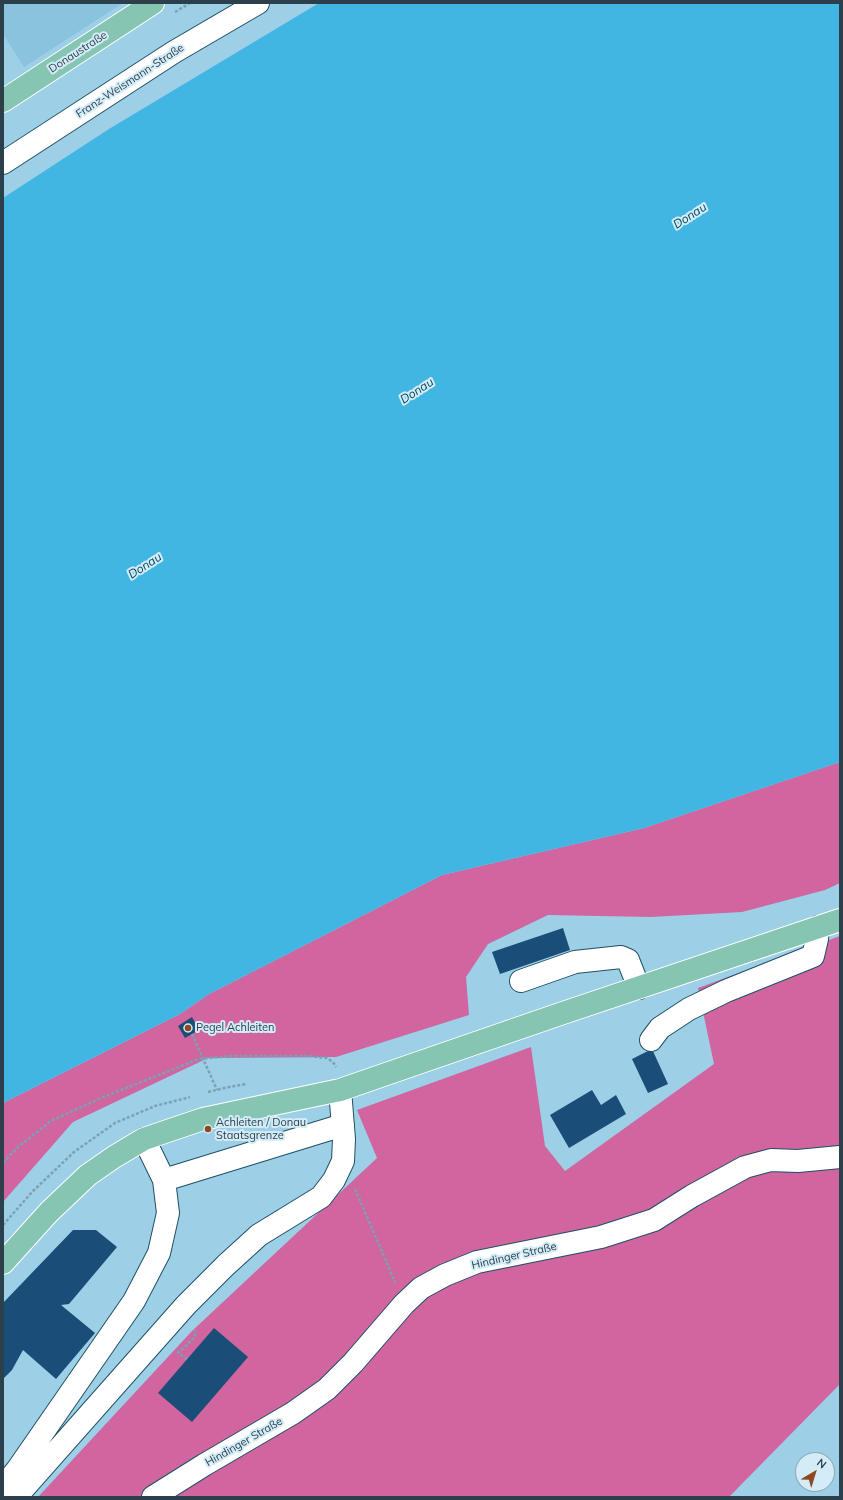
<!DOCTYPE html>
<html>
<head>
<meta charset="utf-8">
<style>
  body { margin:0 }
  #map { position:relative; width:843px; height:1500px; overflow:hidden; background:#9dcfe7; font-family:Mulish,sans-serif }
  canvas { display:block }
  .frame { position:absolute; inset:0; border:4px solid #2b404a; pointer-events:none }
  .north { position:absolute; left:795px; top:1452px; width:40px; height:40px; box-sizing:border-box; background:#d3ecf8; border:1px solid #90a7b2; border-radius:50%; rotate:38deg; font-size:11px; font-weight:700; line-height:16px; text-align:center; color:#2b404a }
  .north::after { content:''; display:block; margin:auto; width:14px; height:18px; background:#8e4920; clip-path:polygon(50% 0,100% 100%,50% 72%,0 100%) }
</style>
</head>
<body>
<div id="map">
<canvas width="843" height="1500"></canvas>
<div class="frame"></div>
<div class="north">N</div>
</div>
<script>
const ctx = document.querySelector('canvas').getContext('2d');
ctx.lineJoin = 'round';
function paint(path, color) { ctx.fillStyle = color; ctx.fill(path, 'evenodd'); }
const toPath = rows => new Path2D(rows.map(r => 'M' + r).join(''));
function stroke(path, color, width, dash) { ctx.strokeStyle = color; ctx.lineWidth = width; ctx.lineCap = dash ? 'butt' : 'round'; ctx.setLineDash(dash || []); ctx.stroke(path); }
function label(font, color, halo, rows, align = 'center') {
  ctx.font = font + ' Mulish,sans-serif'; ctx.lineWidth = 4; ctx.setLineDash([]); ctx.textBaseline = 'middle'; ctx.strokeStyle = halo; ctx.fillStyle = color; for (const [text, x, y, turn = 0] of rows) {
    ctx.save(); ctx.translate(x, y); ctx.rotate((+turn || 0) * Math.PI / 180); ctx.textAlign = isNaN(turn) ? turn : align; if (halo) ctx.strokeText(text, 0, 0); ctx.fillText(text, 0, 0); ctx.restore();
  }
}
const built = toPath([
  [3,3,123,3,24,67,3,34]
]);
const forest = toPath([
  [840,762,840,883,825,890,742,912,651,917,548,915,488,944,466,977,469,1015,336,1057,208,1058,73,1122,3,1202,3,1103,180,1014,209,994,442,875,644,828],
  [840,936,840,1384,729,1497,38,1497,192,1331,377,1158,357,1110,531,1047,545,1146,565,1171,714,1064,698,988]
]);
const water = toPath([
  [319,3,840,3,840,762,644,828,442,875,209,994,180,1014,3,1103,3,198,109,129]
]);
const building = toPath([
  [563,928,570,950,500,974,492,952],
  [192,1017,199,1030,185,1038,178,1026],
  [652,1049,668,1084,648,1093,632,1059],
  [592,1090,601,1105,616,1095,626,1114,569,1148,550,1115],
  [73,1230,96,1230,117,1247,69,1304,61,1305,95,1333,56,1379,23,1350,12,1370,3,1379,3,1303],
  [214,1328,248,1357,192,1422,158,1393]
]);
const path = toPath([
  [175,12,190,3],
  [208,1092,229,1087,246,1084],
  [3,1163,18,1147,51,1121,101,1098,199,1059,232,1056,309,1056,327,1058,333,1062,336,1067],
  [355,1189,395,1282],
  [3,1225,32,1192,74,1152,115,1123,155,1106,190,1097],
  [187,1359,178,1353,195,1337,195,1330]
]);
const minor = toPath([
  [3,163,174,52,258,3],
  [521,981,575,962,621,957,628,960,639,988],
  [651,1040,660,1028,689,1009,726,991,813,956,817,939,818,927],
  [164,1180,343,1125],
  [3,1487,17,1470,134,1301,159,1253,168,1213,164,1180,144,1139],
  [16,1497,186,1305,226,1265,259,1235,321,1197,334,1180,343,1161,344,1139,340,1090],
  [153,1497,204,1465,293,1413,327,1389,353,1363,404,1304,421,1288,445,1275,477,1262,601,1237,654,1220,692,1196,745,1167,771,1160,798,1161,840,1157]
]);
const major = toPath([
  [3,101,153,3],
  [3,1263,49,1212,88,1175,114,1157,144,1139,203,1119,340,1090,560,1014,840,920]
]);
const pathBridge = toPath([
  [192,1034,217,1090]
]);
const markers = [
  [188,1028,4,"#8e4920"],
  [208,1129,4,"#8e4920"]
];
const streetNames = [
  ["Donaustraße",78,52,-33],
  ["Franz-Weismann-Straße",130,81,-33],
  ["Hindinger Straße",514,1256,-13],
  ["Hindinger Straße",244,1442,-30]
];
const poiNames = [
  ["Pegel Achleiten",196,1028],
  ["Achleiten / Donau",216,1123],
  ["Staatsgrenze",216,1136]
];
const waterNames = [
  ["Donau",690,216,-33],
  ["Donau",417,391,-33],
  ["Donau",145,566,-33]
];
paint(built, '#89c3de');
paint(forest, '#d0659f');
paint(water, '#42b6e3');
paint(building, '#1b4d79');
stroke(minor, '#1f5064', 24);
stroke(major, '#fff', 24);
stroke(path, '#79a2b6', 2.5, [3, 2]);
stroke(minor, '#fff', 22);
stroke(major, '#86c5b2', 22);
stroke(pathBridge, '#79a2b6', 2.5, [3, 2]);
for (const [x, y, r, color] of markers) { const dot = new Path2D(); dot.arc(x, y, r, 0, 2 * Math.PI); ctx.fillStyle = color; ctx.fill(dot); stroke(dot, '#d3ecf8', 1.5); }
label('11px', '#2b404a', '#d3ecf8', streetNames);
label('11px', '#2b404a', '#d3ecf8', poiNames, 'left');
label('italic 12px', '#01475e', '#d3ecf8', waterNames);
</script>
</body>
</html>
